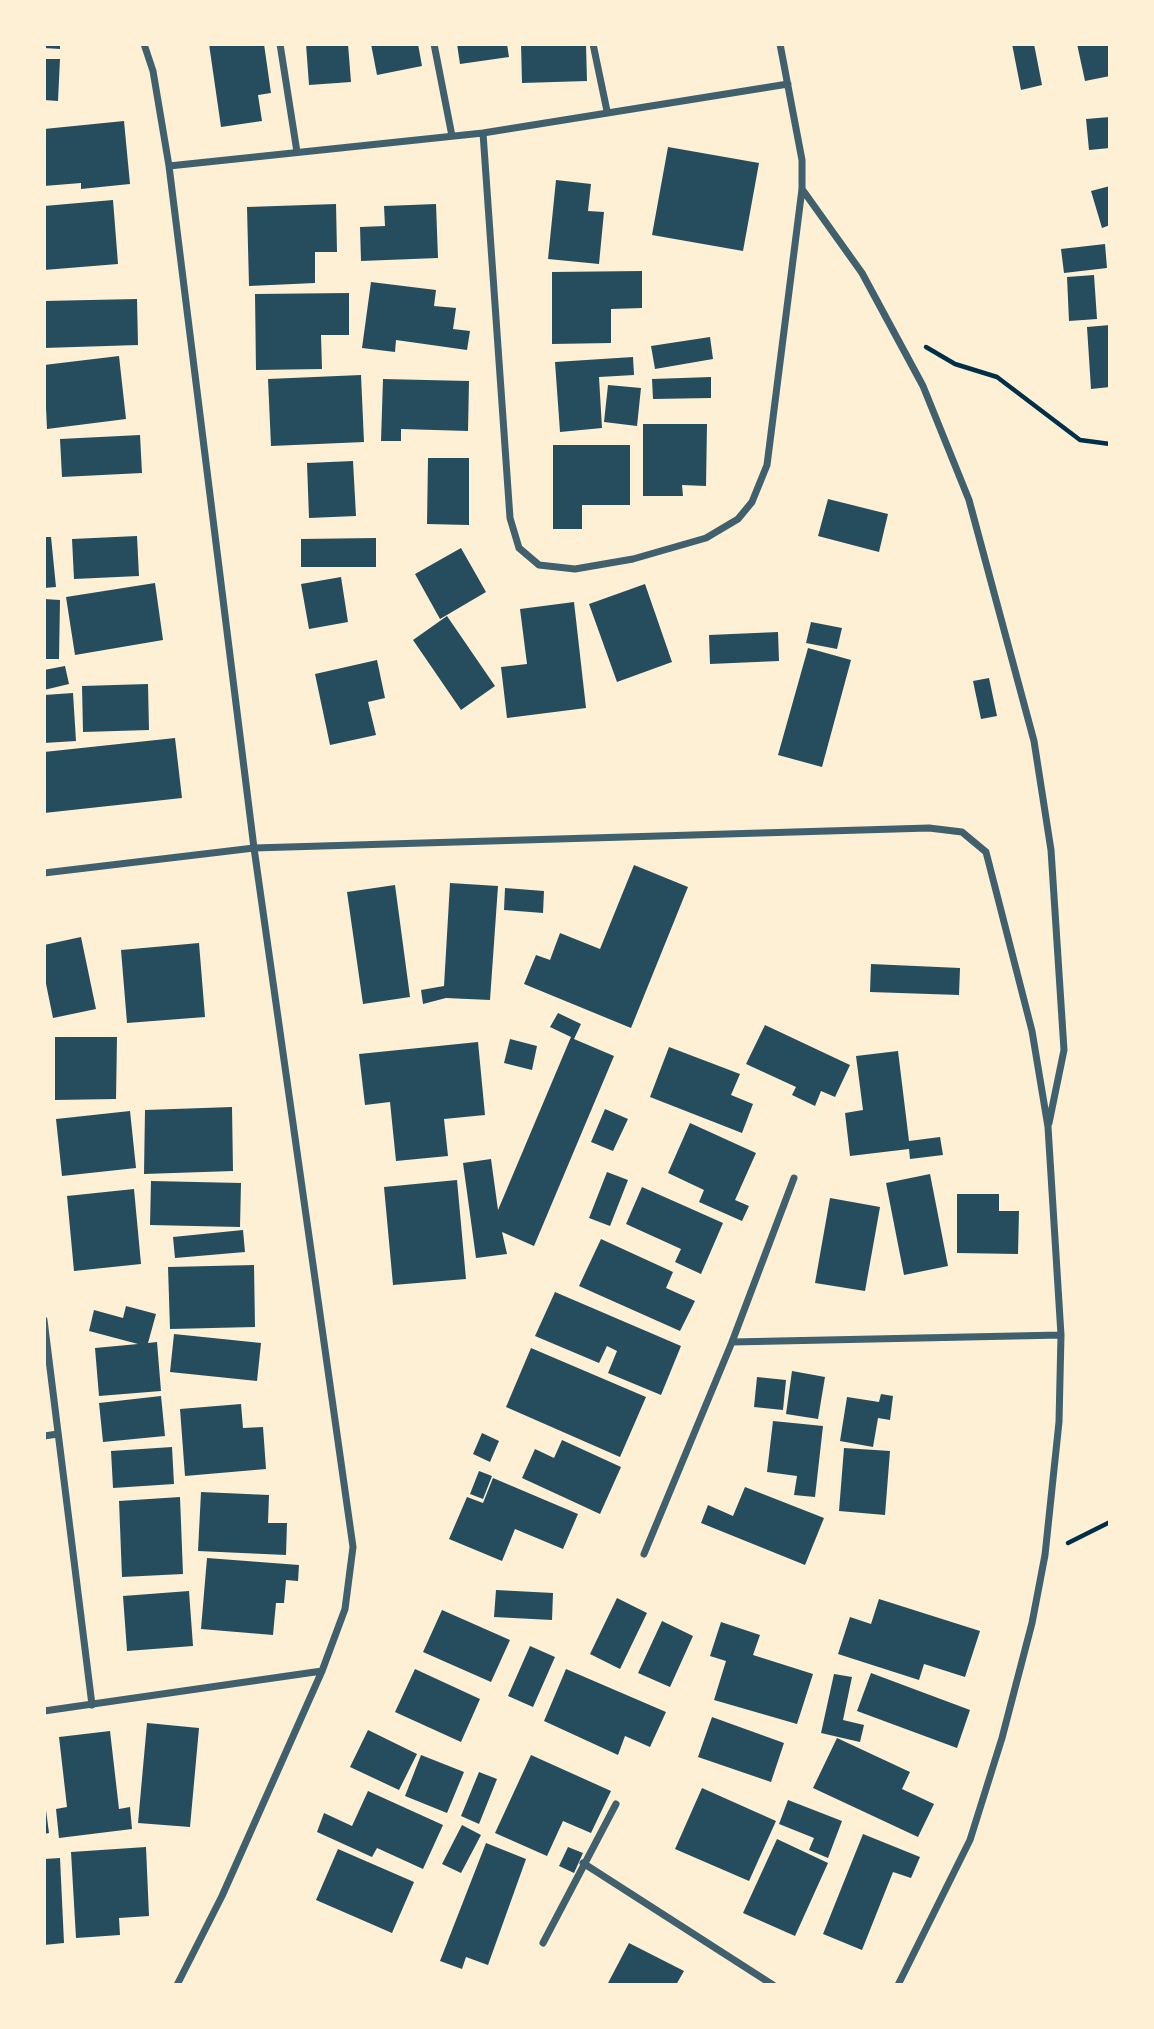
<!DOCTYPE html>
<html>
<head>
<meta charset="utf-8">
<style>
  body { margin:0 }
  #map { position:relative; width:1154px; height:2029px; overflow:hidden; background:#fdf0d5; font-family:"Asap Condensed",sans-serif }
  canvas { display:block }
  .frame { position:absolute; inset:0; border:46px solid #fdf0d5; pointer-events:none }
</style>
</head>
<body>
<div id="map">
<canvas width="1154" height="2029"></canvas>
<div class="frame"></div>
</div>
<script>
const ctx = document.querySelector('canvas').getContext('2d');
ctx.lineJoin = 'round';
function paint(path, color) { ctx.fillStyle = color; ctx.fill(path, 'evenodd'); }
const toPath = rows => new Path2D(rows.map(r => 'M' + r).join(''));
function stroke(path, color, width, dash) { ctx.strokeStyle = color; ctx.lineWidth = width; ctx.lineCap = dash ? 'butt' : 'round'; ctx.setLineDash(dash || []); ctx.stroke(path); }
const building = toPath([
  [44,44,60,44,60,49,44,48],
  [209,44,264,44,271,93,258,95,262,121,221,127],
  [306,44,348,44,351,82,309,85],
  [371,44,418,44,422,66,377,75],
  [457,44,507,44,509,57,460,64],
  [521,44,586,44,587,81,522,83],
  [1012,44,1034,44,1042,85,1021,90],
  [1077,44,1110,44,1110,76,1085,81],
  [44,59,60,59,58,101,44,100],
  [1110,117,1110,148,1089,150,1086,119],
  [124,121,130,184,81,189,81,183,44,186,44,129],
  [668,147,759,163,743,251,652,235],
  [556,180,591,184,588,211,604,212,599,264,548,259],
  [1110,186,1110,225,1102,228,1091,191],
  [113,200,118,264,44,270,44,206],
  [336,204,337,252,315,252,315,283,249,286,247,207],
  [436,204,438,258,361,261,360,227,385,226,384,206],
  [1105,244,1107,268,1064,273,1061,249],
  [642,271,642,308,611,309,611,343,552,344,552,272],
  [1094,275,1097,319,1069,321,1067,277],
  [371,282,436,290,434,306,456,308,453,329,470,331,467,350,396,340,395,352,362,348],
  [349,293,349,335,321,335,322,369,256,370,255,294],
  [137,299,138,345,44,348,44,301],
  [1110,325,1110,387,1091,389,1087,327],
  [710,337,713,359,655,369,651,346],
  [119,356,126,419,47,429,44,365],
  [633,357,634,375,599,377,602,428,560,432,555,362],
  [361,375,364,442,271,446,268,379],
  [711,377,711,398,653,399,652,379],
  [383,379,469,381,468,431,401,429,401,441,381,441],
  [608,385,641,388,637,426,604,422],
  [643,424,707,424,706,486,682,485,683,496,643,496],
  [140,435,142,473,62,477,60,439],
  [553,445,630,445,630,505,582,505,582,529,553,529],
  [428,458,469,458,469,525,427,524],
  [353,461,356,516,309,518,307,463],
  [828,499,888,514,879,552,818,536],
  [137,536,139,576,74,579,72,539],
  [44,537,51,537,56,587,44,588],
  [376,538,376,567,301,567,301,539],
  [461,548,486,592,440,619,415,574],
  [341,577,348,622,309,629,301,584],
  [155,583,163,640,75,655,66,597],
  [645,584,672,662,617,682,589,604],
  [44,599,60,600,59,659,44,659],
  [574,602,586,708,507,718,501,667,527,664,520,609],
  [447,616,495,686,461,710,413,640],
  [811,622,842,628,837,649,806,643],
  [778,632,779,661,710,664,709,635],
  [808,648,851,660,822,767,778,755],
  [377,660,385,698,368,702,376,735,330,745,315,674],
  [65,666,69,684,44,690,44,670],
  [989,678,997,716,981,719,973,681],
  [148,684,149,730,83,732,82,686],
  [73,693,76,741,44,743,44,695],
  [175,738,182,798,44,813,44,752],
  [634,865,688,887,631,1028,524,984,536,955,550,960,560,933,600,949],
  [450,883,498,886,490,1000,446,998,423,1004,421,990,444,986],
  [395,885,410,997,363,1004,347,892],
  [505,888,544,891,543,913,504,910],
  [81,937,96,1009,53,1018,44,974,44,945],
  [199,943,205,1017,127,1023,121,950],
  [871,964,960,968,959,995,870,992],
  [558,1013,581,1024,574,1039,614,1056,534,1246,502,1232,507,1254,476,1258,463,1163,491,1159,498,1210,571,1037,550,1027],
  [765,1025,850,1065,835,1097,821,1091,815,1106,792,1095,796,1087,746,1064],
  [55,1037,117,1037,116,1099,55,1100],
  [510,1039,537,1046,532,1070,504,1063],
  [478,1042,485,1115,444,1119,448,1156,396,1161,390,1102,365,1105,359,1054],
  [669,1047,740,1074,731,1095,753,1104,742,1133,650,1097],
  [898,1051,909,1141,940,1137,943,1155,910,1159,909,1149,850,1156,845,1113,863,1110,856,1056],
  [232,1107,233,1171,144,1174,145,1110],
  [605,1109,628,1119,613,1151,591,1142],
  [130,1111,136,1168,62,1176,56,1119],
  [690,1123,756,1153,735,1200,749,1206,742,1221,699,1202,704,1190,668,1173],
  [607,1172,628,1180,610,1226,589,1218],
  [930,1174,948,1266,904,1275,886,1183],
  [457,1180,466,1279,393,1285,384,1187],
  [151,1181,241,1183,240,1227,150,1225],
  [642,1187,723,1223,701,1274,675,1262,681,1249,626,1224],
  [134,1189,141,1264,74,1271,67,1196],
  [957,1194,999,1194,999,1211,1019,1211,1018,1254,957,1253],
  [830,1198,880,1207,865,1291,815,1283],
  [243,1230,245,1252,175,1258,173,1237],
  [601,1239,673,1272,666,1288,695,1301,680,1331,579,1286],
  [254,1265,255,1327,170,1329,168,1267],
  [555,1292,681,1346,661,1395,608,1373,617,1351,607,1346,599,1363,535,1336],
  [126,1306,156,1314,148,1343,157,1342,161,1391,99,1396,95,1348,138,1344,89,1331,94,1310,123,1318],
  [174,1334,261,1343,257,1381,170,1372],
  [531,1348,646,1397,620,1457,506,1407],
  [792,1371,825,1377,818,1419,786,1414],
  [757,1377,786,1380,783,1410,754,1407],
  [881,1394,893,1396,890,1420,878,1418,873,1447,840,1441,847,1397,879,1402],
  [161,1396,165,1436,103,1442,99,1403],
  [241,1404,243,1428,263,1427,266,1469,185,1476,180,1409],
  [773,1421,823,1426,815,1497,794,1495,797,1476,767,1472],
  [482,1433,499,1441,490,1462,473,1454],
  [562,1440,621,1467,600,1514,522,1478,535,1449,554,1458],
  [172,1447,174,1484,113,1488,111,1451],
  [844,1448,890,1451,885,1515,839,1511],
  [479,1471,492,1476,483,1499,470,1494],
  [493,1478,578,1514,563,1549,515,1529,502,1561,449,1539,467,1497,483,1503],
  [745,1487,824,1518,805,1565,701,1523,708,1505,733,1516],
  [201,1492,269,1495,268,1523,287,1523,286,1555,198,1551],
  [180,1497,183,1574,122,1577,119,1501],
  [207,1558,299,1565,298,1581,286,1580,284,1603,276,1603,273,1635,201,1629],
  [496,1590,553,1593,552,1620,494,1617],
  [189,1591,193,1646,127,1651,123,1596],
  [617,1598,647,1613,620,1669,590,1654],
  [879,1599,980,1631,965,1677,924,1664,919,1680,838,1654,850,1617,871,1624],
  [442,1610,510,1640,491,1682,423,1652],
  [662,1621,693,1636,670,1687,638,1673],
  [721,1622,760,1635,753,1655,813,1674,797,1724,714,1700,726,1661,710,1656],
  [530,1646,555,1657,533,1707,508,1696],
  [415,1669,480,1699,461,1742,395,1712],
  [566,1669,666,1712,650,1747,625,1736,618,1755,544,1721],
  [871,1673,970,1710,957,1748,857,1711],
  [834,1674,852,1677,843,1720,864,1725,860,1742,821,1733],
  [712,1717,784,1743,771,1782,698,1757],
  [147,1723,199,1728,190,1827,138,1823],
  [368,1730,417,1754,399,1790,350,1767],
  [110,1731,119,1809,130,1807,132,1829,59,1838,56,1809,67,1807,59,1737],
  [837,1738,910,1772,902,1789,934,1804,918,1837,813,1788],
  [421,1755,464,1772,447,1813,405,1796],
  [531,1755,611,1791,591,1833,563,1821,547,1856,495,1833],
  [479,1772,497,1779,479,1824,461,1816],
  [702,1788,776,1821,749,1881,675,1849],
  [368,1791,443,1825,423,1869,377,1848,372,1857,317,1832,324,1813,352,1826],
  [44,1795,49,1833,44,1834],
  [788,1800,842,1821,828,1858,809,1850,814,1838,779,1824],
  [462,1825,481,1835,461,1873,442,1864],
  [863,1834,920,1857,911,1878,893,1872,862,1950,823,1934],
  [777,1839,828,1863,795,1936,743,1913],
  [486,1843,526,1859,488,1965,466,1957,462,1969,440,1961],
  [146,1847,149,1916,119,1918,120,1935,76,1938,71,1852],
  [568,1847,583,1853,574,1873,559,1866],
  [338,1849,414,1882,392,1933,316,1900],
  [60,1858,64,1943,44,1945,44,1859],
  [629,1943,684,1971,676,1985,607,1985]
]);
const path = toPath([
  [926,347,955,364,997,377,1080,440,1110,444],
  [1068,1543,1110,1522]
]);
const minor = toPath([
  [144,44,153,71,169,166,254,848,353,1547,345,1609,322,1671,222,1896,177,1985],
  [280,44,297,152],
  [434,44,452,136],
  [593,44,607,111],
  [483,133,510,518,519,548,539,565,575,569,633,559,706,538,738,519,752,502,767,465,802,189,802,160,780,44],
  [169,166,483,133,788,84],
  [802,189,862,273,923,386,969,500,1034,741,1051,850,1064,1050,1049,1123],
  [44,873,254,848,929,828,962,832,986,852,1032,1031,1048,1127,1061,1335,1059,1422,1045,1555,1032,1623,1002,1738,970,1840,898,1985],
  [44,1320,92,1705],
  [732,1342,1061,1335],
  [44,1436,58,1434],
  [644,1554,732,1342,794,1178],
  [44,1711,322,1671],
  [583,1863,773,1985],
  [543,1943,616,1804]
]);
paint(building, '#264d5e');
stroke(path, '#003049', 4.5);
stroke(minor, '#3f606c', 7);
</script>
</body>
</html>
